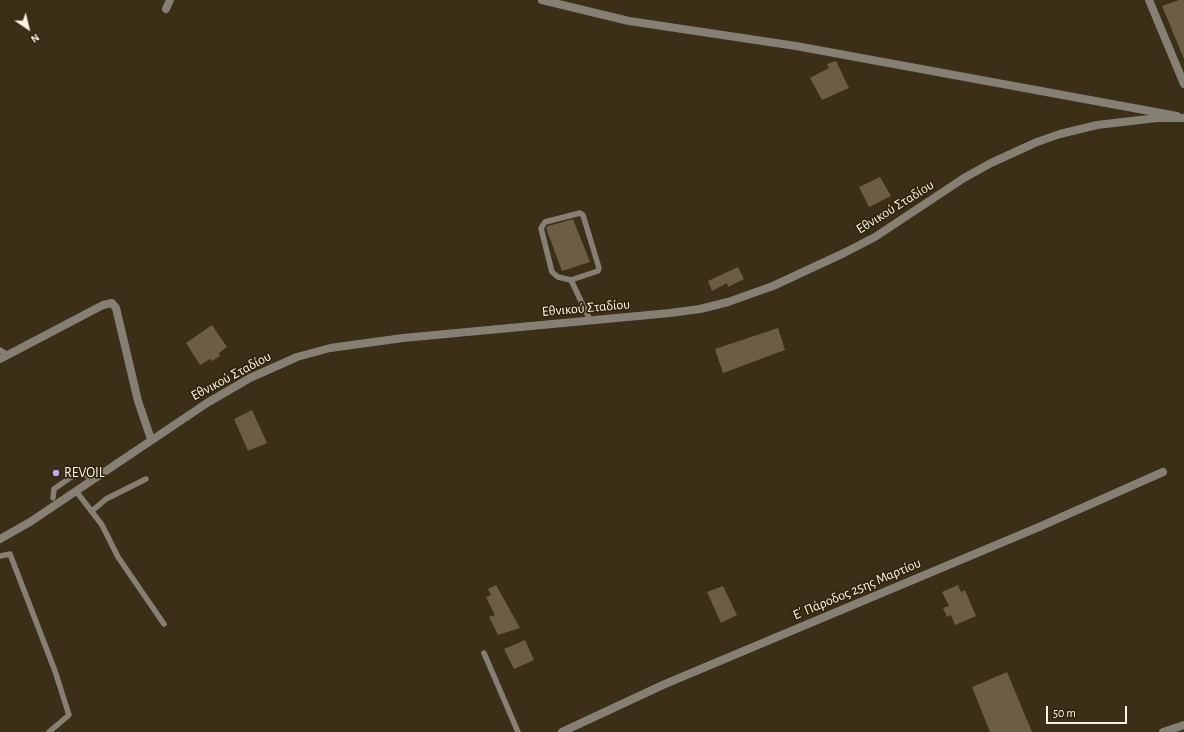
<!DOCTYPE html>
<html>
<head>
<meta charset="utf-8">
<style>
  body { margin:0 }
  #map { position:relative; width:1184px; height:732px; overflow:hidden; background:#3c2f17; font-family:"Alegreya Sans",sans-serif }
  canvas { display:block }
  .north { position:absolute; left:8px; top:8px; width:40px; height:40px; -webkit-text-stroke:3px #31250d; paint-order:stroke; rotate:145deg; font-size:11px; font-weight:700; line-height:16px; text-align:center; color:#fbf4e5 }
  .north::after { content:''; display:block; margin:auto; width:14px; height:18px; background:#fbf4e5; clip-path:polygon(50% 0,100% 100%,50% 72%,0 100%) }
  .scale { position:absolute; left:1046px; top:706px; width:81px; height:18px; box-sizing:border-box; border:2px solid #fbf4e5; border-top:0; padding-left:5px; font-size:12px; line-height:14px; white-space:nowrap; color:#fbf4e5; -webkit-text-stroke:3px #31250d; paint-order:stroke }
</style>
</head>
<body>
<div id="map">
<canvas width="1184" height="732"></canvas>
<div class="north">N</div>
<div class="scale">50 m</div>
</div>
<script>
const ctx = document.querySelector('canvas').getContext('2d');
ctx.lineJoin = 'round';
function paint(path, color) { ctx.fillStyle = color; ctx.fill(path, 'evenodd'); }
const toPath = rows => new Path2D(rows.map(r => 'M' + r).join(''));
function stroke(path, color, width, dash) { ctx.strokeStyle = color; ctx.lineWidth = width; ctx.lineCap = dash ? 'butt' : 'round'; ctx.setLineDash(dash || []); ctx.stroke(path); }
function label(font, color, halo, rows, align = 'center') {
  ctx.font = font + ' "Alegreya Sans",sans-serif'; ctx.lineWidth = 3.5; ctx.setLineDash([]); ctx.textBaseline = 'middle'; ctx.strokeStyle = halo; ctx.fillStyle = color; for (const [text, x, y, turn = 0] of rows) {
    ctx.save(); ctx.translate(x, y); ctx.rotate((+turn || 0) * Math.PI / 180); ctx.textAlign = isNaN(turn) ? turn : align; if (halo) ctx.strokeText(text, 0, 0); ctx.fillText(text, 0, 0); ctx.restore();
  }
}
const building = toPath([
  [1179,0,1184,0,1184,59,1162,6],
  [836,61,849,88,822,100,810,78,829,68,827,64],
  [880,177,891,196,869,207,859,187],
  [573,219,590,262,562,271,546,228,548,226],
  [738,267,744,279,728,287,727,283,712,291,708,281],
  [212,325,227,347,219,353,220,356,212,361,210,359,200,365,186,343],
  [778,328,785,350,723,373,715,349],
  [252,410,267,443,248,451,234,419],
  [496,585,520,628,498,635,489,617,495,615,486,597,491,595,488,589],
  [958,585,961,592,965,590,976,616,955,625,951,615,947,617,943,608,949,606,942,592],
  [723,586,737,615,721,623,707,592],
  [525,640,534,660,514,669,504,649],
  [1007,672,1032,732,990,732,972,687]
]);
const service = toPath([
  [571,280,598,271,599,268,583,215,580,213,545,222,541,228,552,272,558,277,571,280,590,320],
  [0,350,8,355],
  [76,491,102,525,118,557,164,624],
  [53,498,54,489,77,473,96,478],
  [92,511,106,499,146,479],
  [0,556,10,554,55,671,69,715,49,732],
  [484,653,518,732]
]);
const minor = toPath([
  [542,0,629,21,796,46,1177,116],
  [1149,0,1184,84],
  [166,9,170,0],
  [0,359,103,305,112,303,116,308,138,401,151,439],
  [562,732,665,684,1039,527,1163,472],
  [1163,732,1184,725]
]);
const tertiary = toPath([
  [0,539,30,522,207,403,250,378,297,357,330,348,403,338,670,313,700,309,728,302,773,286,844,253,875,237,964,178,991,163,1037,142,1060,134,1097,125,1157,118,1184,118]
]);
const markers = [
  [56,473,4,"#baaaf6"]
];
const streetNames = [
  ["Εθνικού Σταδίου",895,207,-32],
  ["Εθνικού Σταδίου",586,308,-5],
  ["Εθνικού Σταδίου",231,376,-28],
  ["Ε΄ Πάροδος 25ης Μαρτίου",857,589,-23]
];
const poiNames = [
  ["REVOIL",64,473]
];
paint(building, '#6b5e44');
stroke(service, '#868074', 5.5);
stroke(minor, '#868074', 8);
stroke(tertiary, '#868074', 8);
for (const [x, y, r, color] of markers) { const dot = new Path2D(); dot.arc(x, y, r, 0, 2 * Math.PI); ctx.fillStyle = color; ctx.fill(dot); stroke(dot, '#31250d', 1.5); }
label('14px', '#fbf4e5', '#31250d', streetNames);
label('14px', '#fbf4e5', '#31250d', poiNames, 'left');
</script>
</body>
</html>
